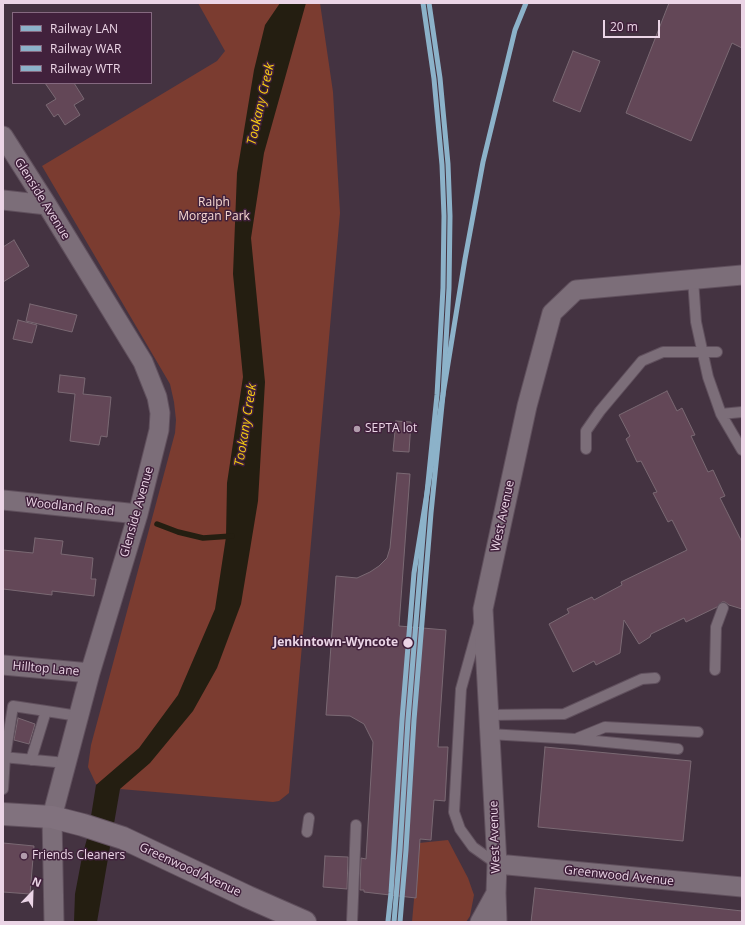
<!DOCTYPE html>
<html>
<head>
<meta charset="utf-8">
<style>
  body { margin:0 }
  #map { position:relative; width:745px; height:925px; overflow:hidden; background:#443341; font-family:"Open Sans",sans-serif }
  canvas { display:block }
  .frame { position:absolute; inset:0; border:4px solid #ebd5e6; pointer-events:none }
  .legend { position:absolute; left:12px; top:12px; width:140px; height:72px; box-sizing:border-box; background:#41213c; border:1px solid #856980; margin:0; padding:5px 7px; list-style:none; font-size:12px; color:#ebd5e6 }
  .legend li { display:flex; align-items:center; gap:8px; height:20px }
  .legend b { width:20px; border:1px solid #856980 }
  .north { position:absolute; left:12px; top:873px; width:40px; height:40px; -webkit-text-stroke:3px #41213c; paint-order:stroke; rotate:23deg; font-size:11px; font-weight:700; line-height:16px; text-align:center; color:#ebd5e6 }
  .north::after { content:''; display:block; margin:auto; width:14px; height:18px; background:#ebd5e6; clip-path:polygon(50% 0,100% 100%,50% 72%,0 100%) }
  .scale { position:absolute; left:603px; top:20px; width:57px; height:18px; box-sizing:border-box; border:2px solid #ebd5e6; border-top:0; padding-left:5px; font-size:12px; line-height:14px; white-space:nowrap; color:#ebd5e6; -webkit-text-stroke:3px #41213c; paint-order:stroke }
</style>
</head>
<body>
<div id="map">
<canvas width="745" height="925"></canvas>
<div class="frame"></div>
<ul class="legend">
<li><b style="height:5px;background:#8cb2c9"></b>Railway LAN</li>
<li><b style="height:5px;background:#8cb2c9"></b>Railway WAR</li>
<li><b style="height:5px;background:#8cb2c9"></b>Railway WTR</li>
</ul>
<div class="north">N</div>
<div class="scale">20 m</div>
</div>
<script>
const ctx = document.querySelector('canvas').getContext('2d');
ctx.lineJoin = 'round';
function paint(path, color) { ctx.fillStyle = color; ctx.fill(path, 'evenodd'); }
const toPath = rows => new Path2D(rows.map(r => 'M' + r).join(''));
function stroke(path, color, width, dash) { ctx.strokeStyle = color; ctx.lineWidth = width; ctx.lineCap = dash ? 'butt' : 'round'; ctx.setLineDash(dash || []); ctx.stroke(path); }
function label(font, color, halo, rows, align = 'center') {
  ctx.font = font + ' "Open Sans",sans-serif'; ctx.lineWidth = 3; ctx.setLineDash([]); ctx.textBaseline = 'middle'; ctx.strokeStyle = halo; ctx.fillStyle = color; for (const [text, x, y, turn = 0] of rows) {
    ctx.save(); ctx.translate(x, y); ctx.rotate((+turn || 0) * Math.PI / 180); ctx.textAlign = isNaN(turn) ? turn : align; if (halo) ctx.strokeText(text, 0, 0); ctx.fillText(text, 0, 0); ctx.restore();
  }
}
const green = toPath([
  [198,3,320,3,333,92,340,213,289,793,279,801,273,802,120,789,96,784,88,767,91,745,175,433,176,420,174,402,170,384,42,166,217,61,225,51],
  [448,840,468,878,474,895,470,916,466,922,412,922,419,843]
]);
const water = toPath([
  [280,3,306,3,264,153,251,238,265,382,258,501,241,604,217,668,193,711,150,763,120,789,97,922,74,922,75,894,82,857,88,835,96,785,139,748,178,695,215,609,226,537,227,483,243,377,233,274,237,173,254,70,265,25]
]);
const stream = toPath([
  [157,524,178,532,203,538,232,536]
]);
const building = toPath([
  [669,3,742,3,742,48,732,43,691,141,626,113,669,3],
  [573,51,600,61,580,112,553,101,573,51],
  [45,83,74,83,84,99,74,105,80,115,65,125,58,114,54,117,46,105,56,99,45,83],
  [14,240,29,266,3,282,3,247,14,240],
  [30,304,77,315,72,332,26,321,30,304],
  [18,320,37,325,32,343,13,339,18,320],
  [60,375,85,378,83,394,111,397,107,437,101,436,99,445,70,441,75,394,58,392,60,375],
  [667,391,677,411,682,408,695,435,691,436,708,472,713,470,725,496,720,498,742,542,742,609,729,605,725,602,722,602,717,607,686,622,684,618,651,634,650,637,639,644,624,620,620,653,596,665,594,661,573,672,549,624,569,613,567,609,592,597,594,600,622,585,621,582,687,550,672,520,668,522,653,493,657,492,641,461,637,462,626,439,630,436,619,415,667,391],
  [396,421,411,422,409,452,393,451,396,421],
  [397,473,410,474,399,626,446,630,438,747,448,747,445,801,434,800,431,840,420,839,416,898,364,892,364,890,360,890,361,858,366,859,373,742,364,724,350,716,326,715,336,576,357,578,370,572,379,566,387,558,390,548,397,473],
  [35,538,63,541,61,554,93,558,91,579,96,579,94,596,52,591,52,595,3,589,3,550,33,553,35,538],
  [18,718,35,724,29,744,14,740,18,718],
  [545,747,691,761,683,841,538,827,545,747],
  [3,843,34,846,30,894,3,892,3,843],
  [325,856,348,857,347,889,323,887,325,856],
  [535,888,742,911,742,922,531,922,535,888]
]);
const lane = toPath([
  [693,279,696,322,708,377,721,414,742,450],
  [721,414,742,412],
  [586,449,586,431,600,411,642,361,663,352,717,352],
  [479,624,461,689,454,812,460,829,473,847,497,864],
  [715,670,716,627,723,608],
  [488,715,564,714,642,679,655,678],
  [489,734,575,739,678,749],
  [578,738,605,727,698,732],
  [3,757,66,763],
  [31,760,46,711,78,716],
  [3,789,5,757,13,706,46,711],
  [307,832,309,818],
  [352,922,356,825]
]);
const street = toPath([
  [3,136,47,205,143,362,157,397,160,413,159,430,138,514,90,673,52,817,54,922],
  [3,200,47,205],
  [3,500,138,514],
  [3,665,90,673],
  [497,864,742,887],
  [480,922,496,893],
  [497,922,496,893,497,864,483,609,527,406,552,313,576,290,742,275]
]);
const secondary = toPath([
  [3,814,52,817,83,825,123,838,248,897,305,922]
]);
const rail1 = toPath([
  [394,922,400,850,408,720,425,512,437,395,443,288,444,216,442,165,434,79,423,3]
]);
const rail2 = toPath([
  [400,922,406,850,414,720,431,513,443,395,449,288,450,216,448,164,440,78,429,3]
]);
const rail3 = toPath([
  [388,921,391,893,402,720,414,573,465,259,483,162,515,30,526,3]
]);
const markers = [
  [357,429,4,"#b19cac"],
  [408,643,5.5,"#ebd5e6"],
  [24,856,4,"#b19cac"]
];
const streetNames = [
  ["Glenside Avenue",42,199,58],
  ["Woodland Road",70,507,6],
  ["Glenside Avenue",137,512,-74],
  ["West Avenue",503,516,-78],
  ["Hilltop Lane",46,669,5],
  ["West Avenue",495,837,-92],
  ["Greenwood Avenue",190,870,25],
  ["Greenwood Avenue",619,876,6]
];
const parkNames = [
  ["Ralph",214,203],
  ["Morgan Park",214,217]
];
const poiNames = [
  ["SEPTA lot",365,429],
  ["Friends Cleaners",32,856]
];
const stopNames = [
  ["Jenkintown-Wyncote",398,643]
];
const waterNames = [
  ["Tookany Creek",261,104,-77],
  ["Tookany Creek",246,425,-81]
];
paint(green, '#7b3c30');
paint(water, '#241e11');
stroke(stream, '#241e11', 5.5);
paint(building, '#634757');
stroke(building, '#7a6973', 1);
stroke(lane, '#60505d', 12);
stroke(street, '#60505d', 21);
stroke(secondary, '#60505d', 24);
stroke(lane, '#7c6e79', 10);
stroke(street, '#7c6e79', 19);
stroke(secondary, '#81727e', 22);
stroke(rail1, '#8cb2c9', 5);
stroke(rail2, '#8cb2c9', 5);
stroke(rail3, '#8cb2c9', 5);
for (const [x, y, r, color] of markers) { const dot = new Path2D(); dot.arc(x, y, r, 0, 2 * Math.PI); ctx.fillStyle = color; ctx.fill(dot); stroke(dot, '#41213c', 1.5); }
label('12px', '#ebd5e6', '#41213c', streetNames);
label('12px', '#f7d9d2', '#41213c', parkNames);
label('12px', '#ebd5e6', '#41213c', poiNames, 'left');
label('bold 12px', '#ebd5e6', '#41213c', stopNames, 'right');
label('italic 13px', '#f9ce10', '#41213c', waterNames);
</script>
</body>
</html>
